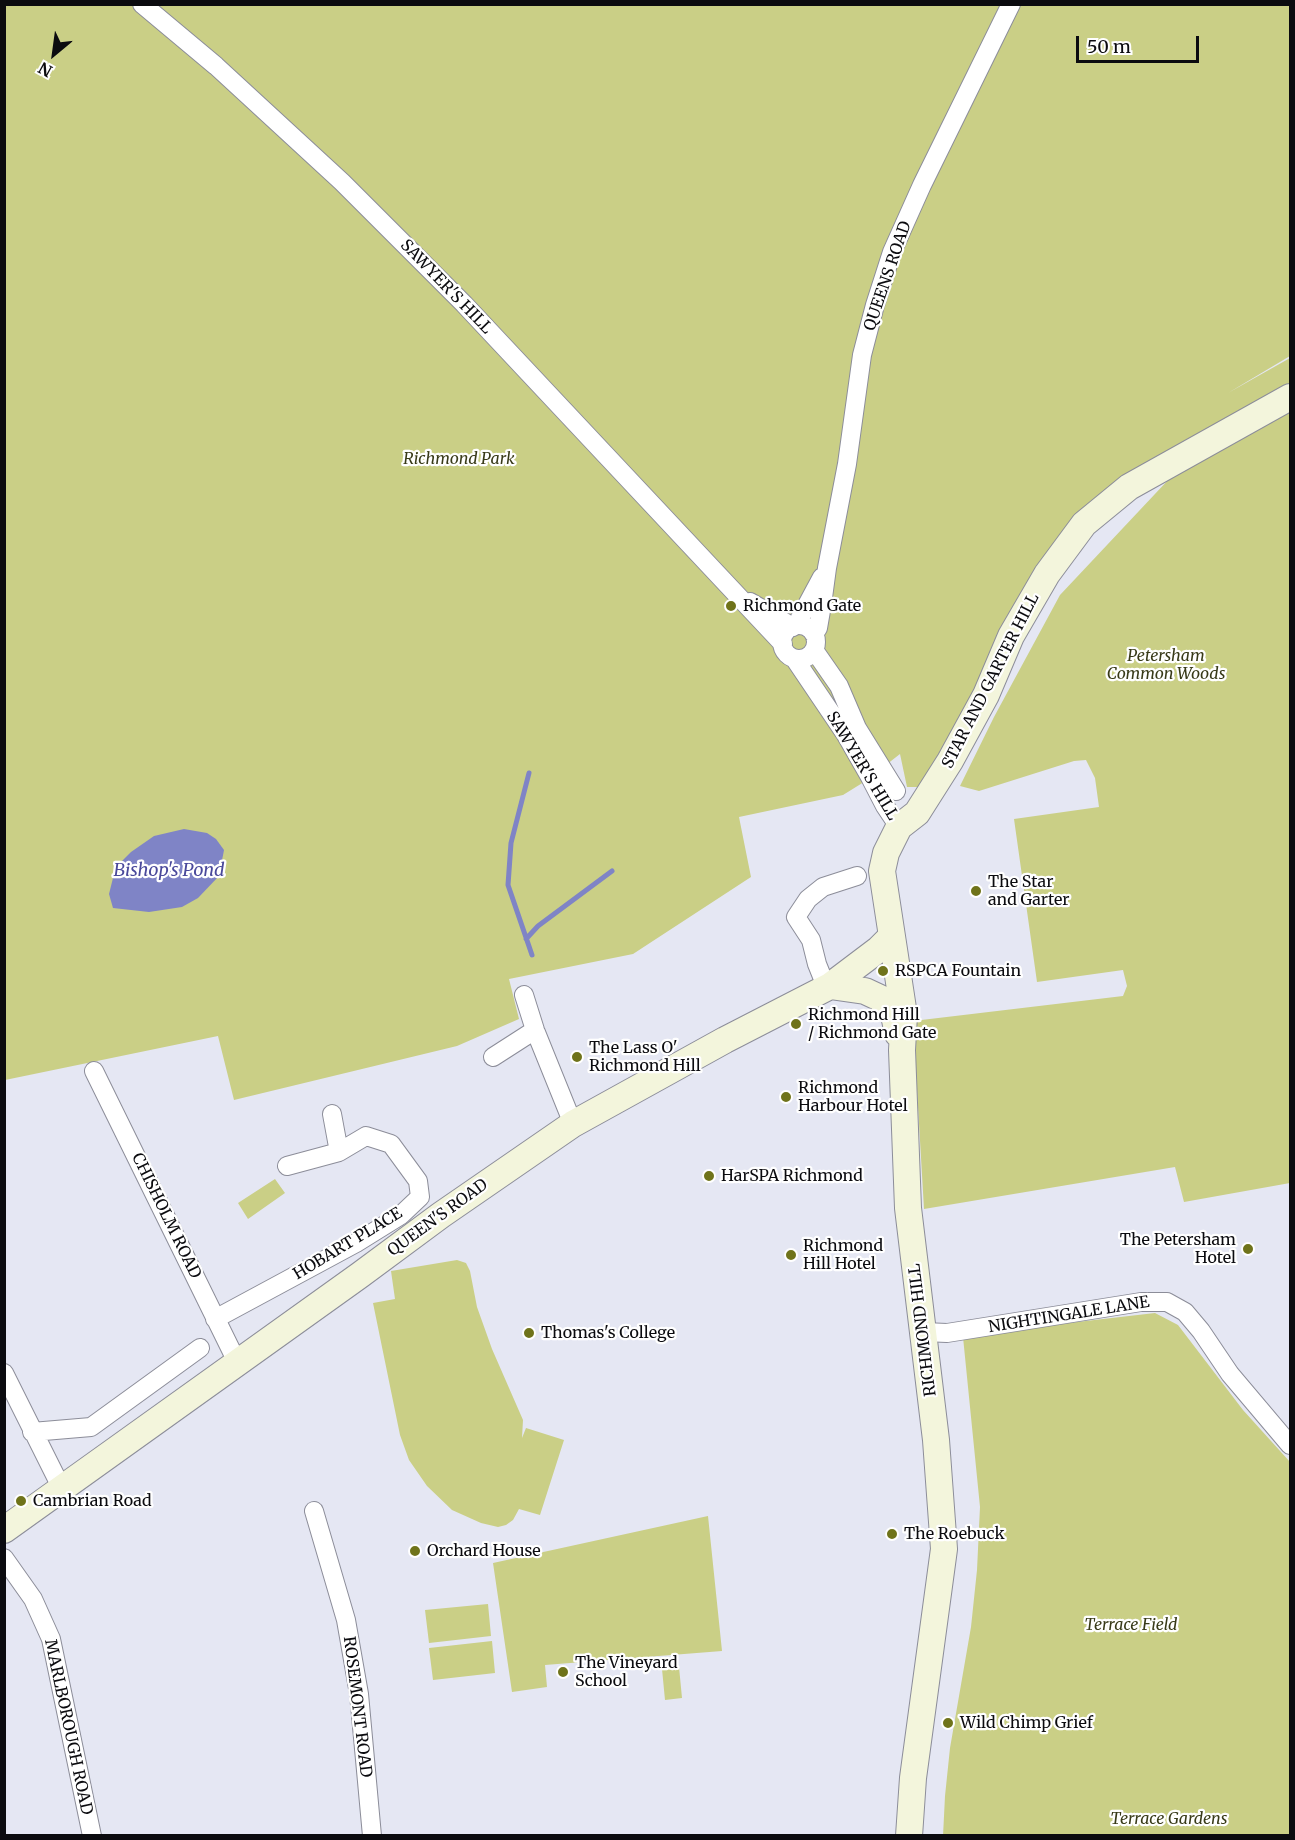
<!DOCTYPE html>
<html>
<head>
<meta charset="utf-8">
<style>
  body { margin:0 }
  #map { position:relative; width:1295px; height:1840px; overflow:hidden; background:#e5e7f3; font-family:Merriweather,serif }
  canvas { display:block }
  .frame { position:absolute; inset:0; border:6px solid #0b0b0f; pointer-events:none }
  .north { position:absolute; left:24px; top:24px; width:60px; height:60px; -webkit-text-stroke:4px #fff; paint-order:stroke; rotate:209deg; font-size:16px; font-weight:700; line-height:24px; text-align:center; color:#0b0b0f }
  .north::after { content:''; display:block; margin:auto; width:21px; height:27px; background:#0b0b0f; clip-path:polygon(50% 0,100% 100%,50% 72%,0 100%) }
  .scale { position:absolute; left:1076px; top:36px; width:123px; height:27px; box-sizing:border-box; border:3px solid #0b0b0f; border-top:0; padding-left:8px; font-size:18px; line-height:21px; white-space:nowrap; color:#0b0b0f; -webkit-text-stroke:4px #fff; paint-order:stroke }
</style>
</head>
<body>
<div id="map">
<canvas width="1295" height="1840"></canvas>
<div class="frame"></div>
<div class="north">N</div>
<div class="scale">50 m</div>
</div>
<script>
const ctx = document.querySelector('canvas').getContext('2d');
ctx.lineJoin = 'round';
function paint(path, color) { ctx.fillStyle = color; ctx.fill(path, 'evenodd'); }
const toPath = rows => new Path2D(rows.map(r => 'M' + r).join(''));
function stroke(path, color, width, dash) { ctx.strokeStyle = color; ctx.lineWidth = width; ctx.lineCap = dash ? 'butt' : 'round'; ctx.setLineDash(dash || []); ctx.stroke(path); }
function label(font, color, halo, rows, align = 'center') {
  ctx.font = font + ' Merriweather,serif'; ctx.lineWidth = 4.5; ctx.setLineDash([]); ctx.textBaseline = 'middle'; ctx.strokeStyle = halo; ctx.fillStyle = color; for (const [text, x, y, turn = 0] of rows) {
    ctx.save(); ctx.translate(x, y); ctx.rotate((+turn || 0) * Math.PI / 180); ctx.textAlign = isNaN(turn) ? turn : align; if (halo) ctx.strokeText(text, 0, 0); ctx.fillText(text, 0, 0); ctx.restore();
  }
}
const green = toPath([
  [5,5,1290,5,1290,356,1228,393,1290,358,1290,388,1129,478,991,661,923,787,907,787,900,754,864,782,843,795,739,817,751,877,633,954,509,979,519,1019,457,1046,234,1100,218,1036,5,1080],
  [1290,410,1290,1183,1184,1202,1175,1167,924,1209,913,1021,1123,996,1127,986,1123,970,1037,982,1014,819,1099,807,1095,778,1086,760,1074,761,979,791,960,786,994,717,1060,595,1170,478],
  [275,1179,285,1193,248,1219,238,1203],
  [457,1260,466,1263,470,1271,477,1307,492,1349,523,1420,522,1438,526,1428,564,1440,540,1515,519,1509,513,1520,506,1525,498,1527,481,1523,452,1510,427,1486,409,1460,400,1435,373,1303,395,1299,391,1271],
  [1155,1313,1178,1325,1243,1410,1290,1462,1290,1835,943,1836,945,1796,950,1748,971,1627,977,1570,980,1507,963,1337,982,1333],
  [708,1516,722,1651,545,1665,547,1687,512,1692,493,1563],
  [488,1604,491,1636,429,1643,425,1610],
  [492,1641,495,1673,433,1680,429,1648],
  [679,1667,682,1698,665,1700,662,1669]
]);
const water = toPath([
  [184,829,207,833,216,839,224,850,219,876,198,898,182,907,149,912,113,908,109,894,114,874,121,862,131,852,154,836]
]);
const stream = toPath([
  [529,773,511,843,508,885,532,955],
  [526,939,538,926,612,871]
]);
const minor = toPath([
  [142,4,216,66,342,182,464,304,783,644],
  [750,602,793,627],
  [798,625,800,618,822,577],
  '782 642a17 17 0 1 1 34 0a17 17 0 1 1-34 0Z',
  [814,634,818,628,822,605,827,568,847,464,862,355,875,305,892,252,922,185,1011,4],
  [814,650,839,686,857,728,896,791],
  [794,658,846,735,870,777,885,806,899,827],
  [827,989,817,964,811,940,796,917,808,899,823,887,857,876],
  [524,995,535,1030,573,1124],
  [493,1057,535,1030],
  [94,1071,237,1362],
  [332,1114,339,1152],
  [215,1319,356,1243,401,1215,420,1197,418,1181,391,1144,366,1136,339,1152,287,1166],
  [924,1332,947,1333,1141,1302,1167,1302,1185,1312,1201,1331,1230,1374,1290,1445],
  [4,1373,62,1489],
  [32,1432,91,1427,200,1348],
  [314,1511,346,1620,359,1694,372,1836],
  [4,1558,33,1599,51,1639,92,1836]
]);
const secondary = toPath([
  [830,986,865,991,880,998,894,1015,898,1034],
  [4,1530,360,1275,441,1215,573,1124,725,1040,830,986,879,949,891,937],
  [909,1836,913,1778,944,1549,936,1440,908,1208,902,1050,904,1015,882,871,886,853,899,827,917,813,950,761,986,695,1011,636,1047,574,1084,524,1129,487,1290,397]
]);
const markers = [
  [731,606,6,"#6f731a"],
  [976,891,6,"#6f731a"],
  [883,971,6,"#6f731a"],
  [796,1024,6,"#6f731a"],
  [577,1057,6,"#6f731a"],
  [786,1097,6,"#6f731a"],
  [709,1176,6,"#6f731a"],
  [1248,1249,6,"#6f731a"],
  [791,1255,6,"#6f731a"],
  [529,1333,6,"#6f731a"],
  [21,1501,6,"#6f731a"],
  [892,1534,6,"#6f731a"],
  [415,1551,6,"#6f731a"],
  [563,1672,6,"#6f731a"],
  [948,1723,6,"#6f731a"]
];
const streetNames = [
  ["QUEENS ROAD",888,276,-71],
  ["SAWYER'S HILL",446,287,46],
  ["STAR AND GARTER HILL",991,681,-63],
  ["SAWYER'S HILL",862,766,59],
  ["CHISHOLM ROAD",166,1216,64],
  ["QUEEN'S ROAD",438,1218,-36],
  ["HOBART PLACE",348,1244,-31],
  ["NIGHTINGALE LANE",1069,1315,-9],
  ["RICHMOND HILL",923,1330,-97],
  ["ROSEMONT ROAD",357,1707,83],
  ["MARLBOROUGH ROAD",68,1727,78]
];
const parkNames = [
  ["Richmond Park",459,459],
  ["Petersham",1166,656],
  ["Common Woods",1166,674],
  ["Terrace Field",1131,1625],
  ["Terrace Gardens",1169,1819]
];
const poiNames = [
  ["Richmond Gate",743,606],
  ["The Star",988,882],
  ["and Garter",988,900],
  ["RSPCA Fountain",895,971],
  ["Richmond Hill",808,1015],
  ["/ Richmond Gate",808,1033],
  ["The Lass O'",589,1048],
  ["Richmond Hill",589,1066],
  ["Richmond",798,1088],
  ["Harbour Hotel",798,1106],
  ["HarSPA Richmond",721,1176],
  ["The Petersham",1236,1240,"right"],
  ["Hotel",1236,1258,"right"],
  ["Richmond",803,1246],
  ["Hill Hotel",803,1264],
  ["Thomas's College",541,1333],
  ["Cambrian Road",33,1501],
  ["The Roebuck",904,1534],
  ["Orchard House",427,1551],
  ["The Vineyard",575,1663],
  ["School",575,1681],
  ["Wild Chimp Grief",960,1723]
];
const waterNames = [
  ["Bishop's Pond",169,871]
];
paint(green, '#cacf86');
paint(water, '#7f84c6');
stroke(stream, '#7f84c6', 5);
stroke(minor, '#8c8d99', 20);
stroke(secondary, '#8c8d99', 28);
stroke(minor, '#fff', 18);
stroke(secondary, '#f3f5dc', 26);
for (const [x, y, r, color] of markers) { const dot = new Path2D(); dot.arc(x, y, r, 0, 2 * Math.PI); ctx.fillStyle = color; ctx.fill(dot); stroke(dot, '#fff', 2); }
label('16px', '#0b0b0f', '#fff', streetNames);
label('italic 16px', '#383a18', '#fff', parkNames);
label('16px', '#0b0b0f', '#fff', poiNames, 'left');
label('italic 18px', '#4a499b', '#fff', waterNames);
</script>
</body>
</html>
